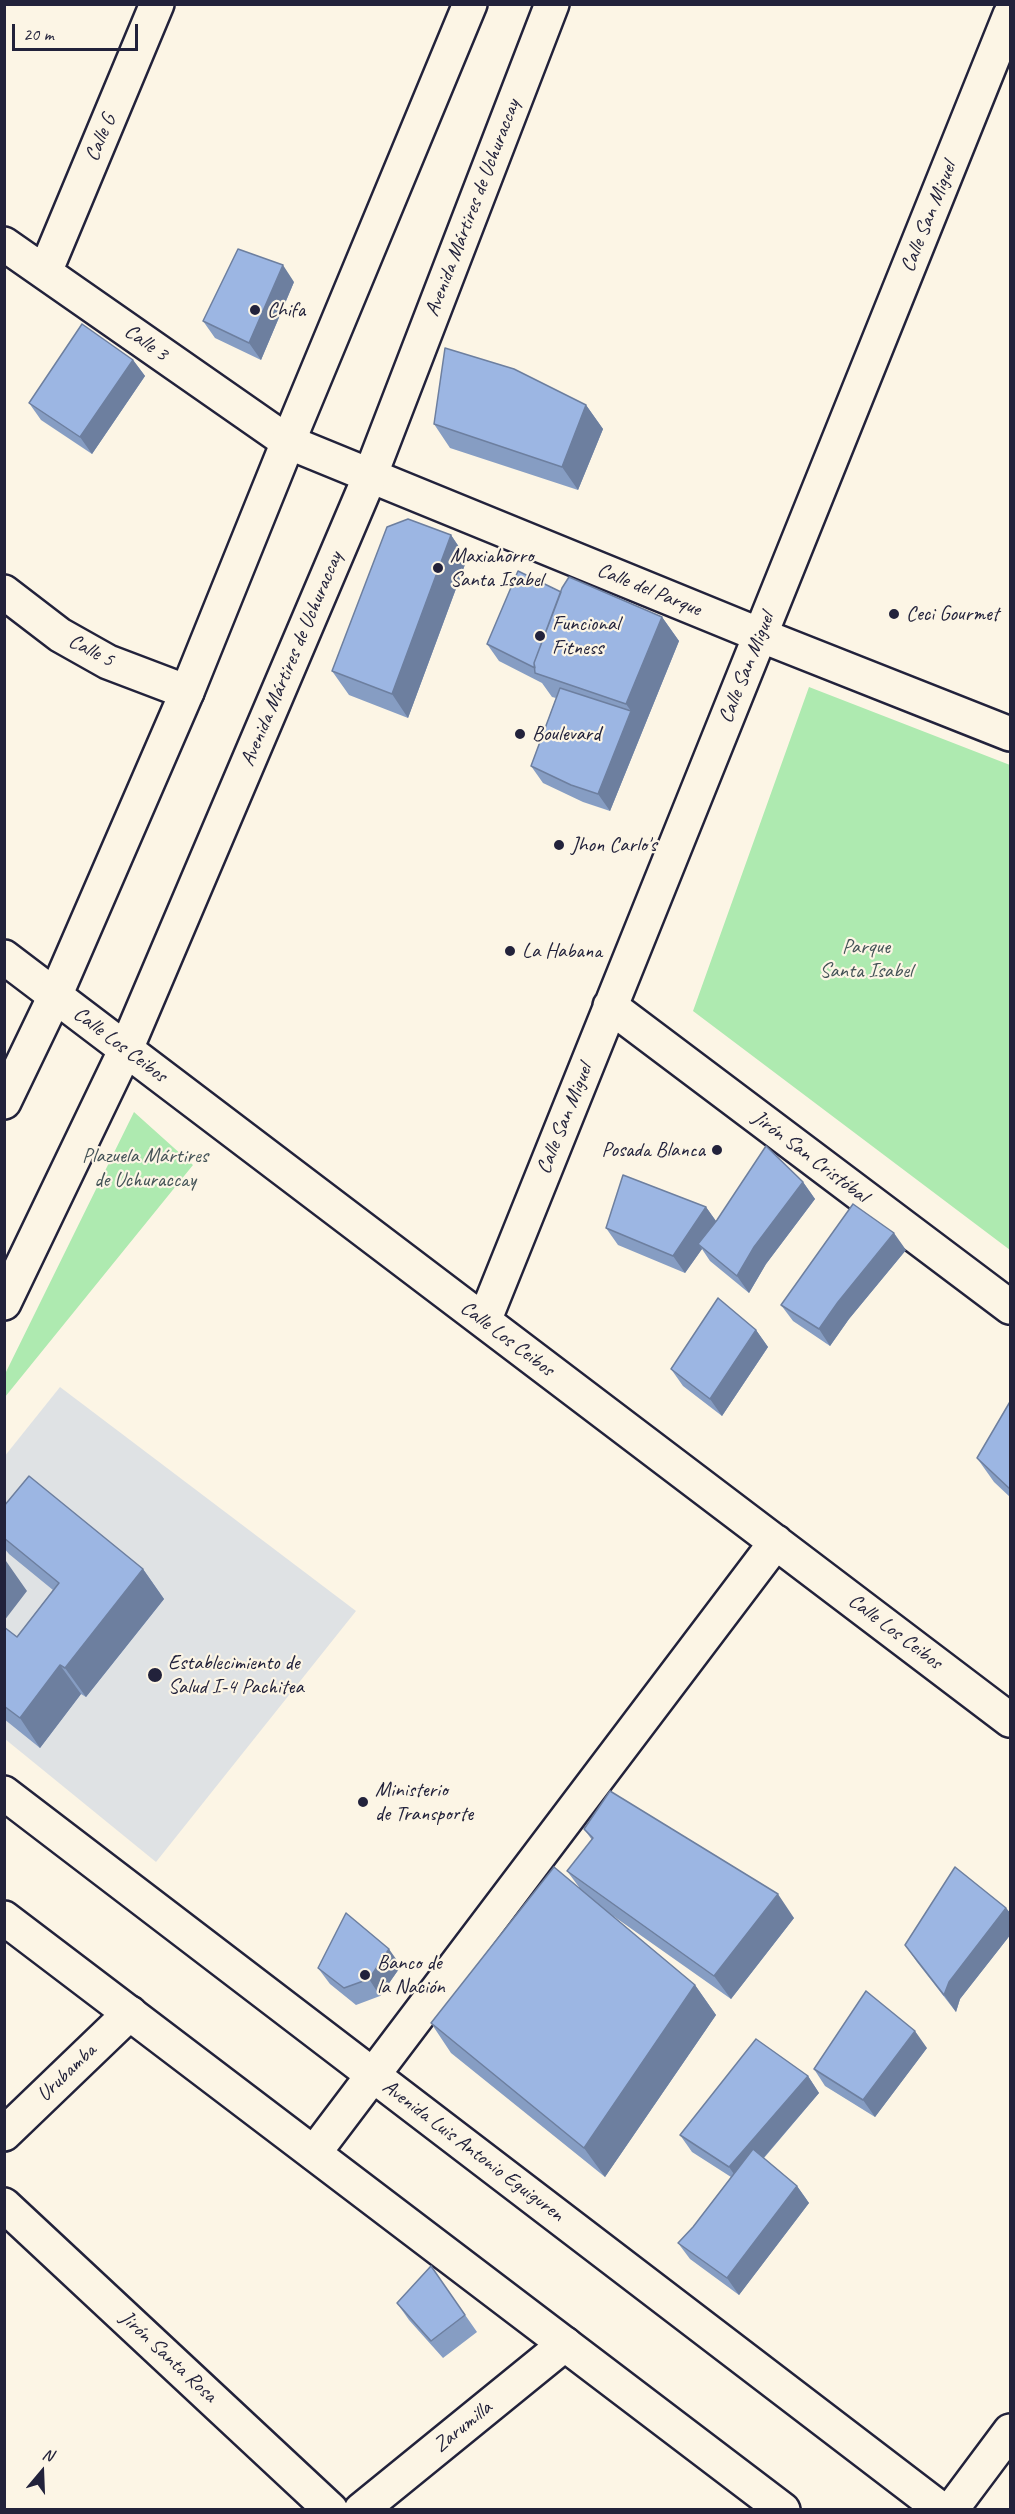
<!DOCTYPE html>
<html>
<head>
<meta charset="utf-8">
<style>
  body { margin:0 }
  #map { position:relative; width:1015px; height:2514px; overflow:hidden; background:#fcf5e5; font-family:Caveat,sans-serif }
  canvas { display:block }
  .frame { position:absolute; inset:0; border:6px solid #22223b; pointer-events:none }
  .north { position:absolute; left:12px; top:2442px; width:60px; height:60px; -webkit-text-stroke:4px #fcf5e5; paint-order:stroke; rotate:19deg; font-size:16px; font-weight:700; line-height:24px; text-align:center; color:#22223b }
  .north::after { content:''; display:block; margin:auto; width:21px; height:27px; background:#22223b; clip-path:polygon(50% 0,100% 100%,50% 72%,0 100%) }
  .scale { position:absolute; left:12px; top:24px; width:126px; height:27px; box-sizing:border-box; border:3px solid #22223b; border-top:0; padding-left:8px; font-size:18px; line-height:21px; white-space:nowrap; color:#22223b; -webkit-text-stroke:4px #fcf5e5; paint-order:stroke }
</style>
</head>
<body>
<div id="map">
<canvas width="1015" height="2514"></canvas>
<div class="frame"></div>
<div class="north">N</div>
<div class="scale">20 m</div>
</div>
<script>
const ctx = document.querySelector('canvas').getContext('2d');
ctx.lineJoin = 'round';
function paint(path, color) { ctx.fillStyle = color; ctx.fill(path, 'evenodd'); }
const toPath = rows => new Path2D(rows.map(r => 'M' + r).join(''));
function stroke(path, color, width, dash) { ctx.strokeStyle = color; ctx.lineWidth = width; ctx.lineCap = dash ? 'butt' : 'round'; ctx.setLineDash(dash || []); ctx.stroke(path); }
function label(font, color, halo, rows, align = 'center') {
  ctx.font = font + ' Caveat,sans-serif'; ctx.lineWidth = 4.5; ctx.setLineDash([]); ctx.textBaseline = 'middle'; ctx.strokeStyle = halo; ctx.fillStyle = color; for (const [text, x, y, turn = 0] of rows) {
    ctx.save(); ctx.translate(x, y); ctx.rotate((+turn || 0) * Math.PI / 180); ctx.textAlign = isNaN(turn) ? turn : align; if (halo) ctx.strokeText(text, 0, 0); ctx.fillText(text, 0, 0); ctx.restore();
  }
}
const built = toPath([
  [60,1387,356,1611,156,1862,5,1739,4,1457]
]);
const green = toPath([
  [809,687,1010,765,1010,1250,693,1011],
  [134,1112,193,1165,5,1397,5,1374]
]);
const street = toPath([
  [4,244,288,442,760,635,1010,734],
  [45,272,157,4],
  [4,592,60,635,108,662,187,692],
  [4,957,1010,1720],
  [610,1006,1010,1307],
  [484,1321,1010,15],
  [4,2134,130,2013],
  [314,2153,776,1542],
  [4,2205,331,2510],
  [361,2510,565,2344],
  [951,2510,1010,2431]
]);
const secondary = toPath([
  [4,1102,55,996,187,692,288,442,470,4],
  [4,1303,126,1049,370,476,552,4],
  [4,1793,942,2510],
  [4,1918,783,2510]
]);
const wall = toPath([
  [294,282,261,360,215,338,203,321],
  [133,360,145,376,92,454,41,420,29,403],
  [586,405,603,429,578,490,450,448,434,424],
  [451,535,467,559,408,718,349,695,332,671],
  [561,592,662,617,679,641,610,811,583,802,543,783,531,766,556,698,552,697,542,683,499,661,487,644],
  [803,1182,815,1199,766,1264,749,1293,710,1261,702,1249,685,1273,618,1245,606,1228,706,1207,716,1221],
  [906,1250,849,1319,830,1346,793,1321,781,1305],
  [756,1330,768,1347,722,1416,683,1386,671,1369],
  [1011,1400,1011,1498,994,1482,977,1458],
  [4,1506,143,1569,164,1599,86,1697,81,1694,40,1748,4,1719,4,1627,17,1637,53,1590,9,1554,4,1548],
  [584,1829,794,1918,731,1999,609,1913,695,1985,716,2015,605,2177,451,2053,431,2023,579,1887,567,1871,592,1840],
  [1006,1908,1011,1914,1011,1934,960,1999,956,2012,917,1962,905,1945],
  [401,1966,380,1996,356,2005,330,1984,318,1968],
  [927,2048,875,2117,825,2086,814,2069],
  [808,2076,819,2093,764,2158,797,2186,809,2203,739,2295,690,2259,678,2243,693,2227,731,2177,692,2152,680,2135],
  [431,2266,477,2332,443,2358,409,2320,397,2303]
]);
const shadedWall = toPath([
  [283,265,294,282,261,360,249,343],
  [133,360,145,376,92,454,80,437],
  [586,405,603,429,578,490,562,467],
  [451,535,467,559,408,718,392,694],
  [662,617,679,641,610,811,598,794,631,711,626,704],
  [803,1182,815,1199,766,1264,749,1293,737,1276,754,1247],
  [706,1207,718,1224,698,1244,702,1249,685,1273,673,1256],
  [894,1233,906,1250,849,1319,830,1346,819,1329,838,1302],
  [756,1330,768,1347,722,1416,710,1399],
  [6,1561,27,1591,4,1621,4,1563],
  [143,1569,164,1599,86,1697,65,1668],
  [60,1665,81,1694,40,1748,20,1718],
  [778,1894,794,1918,731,1999,714,1976],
  [1006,1908,1011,1914,1011,1934,960,1999,956,2012,944,1995,949,1982],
  [389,1949,401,1966,380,1996,369,1979],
  [695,1985,716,2015,605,2177,584,2148],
  [915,2031,927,2048,875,2117,863,2100],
  [808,2076,819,2093,741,2184,729,2167],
  [797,2186,809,2203,739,2295,727,2278]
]);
const building = toPath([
  [238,249,283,265,249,343,203,321,238,249],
  [82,324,133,360,80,437,29,403,82,324],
  [445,348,514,369,586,405,562,467,434,424,445,348],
  [408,519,451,535,392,694,332,671,387,527,408,519],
  [518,571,561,592,534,663,535,668,487,644,518,571],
  [569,577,662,617,626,704,535,673,534,663,562,588,569,577],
  [560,688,631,711,598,794,571,785,531,766,560,688],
  [766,1146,803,1182,754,1247,737,1276,698,1244,717,1220,766,1146],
  [623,1175,706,1207,673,1256,606,1228,623,1175],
  [853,1204,894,1233,838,1302,819,1329,781,1305,853,1204],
  [718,1298,756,1330,710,1399,671,1369,718,1298],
  [1011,1400,1011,1490,977,1458,1011,1400],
  [29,1476,143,1569,65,1668,60,1665,20,1718,4,1706,4,1627,17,1637,59,1583,4,1538,4,1506,29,1476],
  [610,1791,778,1894,714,1976,567,1871,593,1838,584,1829,610,1791],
  [554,1867,695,1985,584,2148,431,2023,554,1867],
  [955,1867,1006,1908,949,1982,944,1995,905,1945,955,1867],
  [346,1913,389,1949,369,1979,344,1988,318,1968,346,1913],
  [866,1991,915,2031,863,2100,814,2069,866,1991],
  [756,2039,808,2076,729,2167,680,2135,756,2039],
  [753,2149,797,2186,727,2278,678,2243,693,2227,753,2149],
  [431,2266,465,2315,431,2341,397,2303,431,2266]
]);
const markers = [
  [255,310,6,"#22223b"],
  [438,568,6,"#22223b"],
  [894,614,6,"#22223b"],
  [540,636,6,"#22223b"],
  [520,734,6,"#22223b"],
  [559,845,6,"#22223b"],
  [510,951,6,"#22223b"],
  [717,1150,6,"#22223b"],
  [155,1675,8,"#22223b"],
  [363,1802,6,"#22223b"],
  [365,1975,6,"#22223b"]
];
const streetNames = [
  ["Calle G",101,138,-67],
  ["Avenida Mártires de Uchuraccay",473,208,-69],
  ["Calle San Miguel",929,217,-68],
  ["Calle 3",146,343,35],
  ["Calle del Parque",649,590,22],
  ["Calle 5",91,651,27],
  ["Avenida Mártires de Uchuraccay",292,659,-67],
  ["Calle San Miguel",747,668,-68],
  ["Calle Los Ceibos",120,1045,37],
  ["Calle San Miguel",565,1119,-68],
  ["Jirón San Cristóbal",810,1157,37],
  ["Calle Los Ceibos",507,1339,37],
  ["Calle Los Ceibos",895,1632,37],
  ["Urubamba",67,2073,-44],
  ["Avenida Luis Antonio Eguiguren",473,2151,37],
  ["Jirón Santa Rosa",168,2357,43],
  ["Zarumilla",463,2427,-39]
];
const poiNames = [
  ["Chifa",267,310],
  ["Maxiahorro",450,556],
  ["Santa Isabel",450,580],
  ["Ceci Gourmet",906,614],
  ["Funcional",552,624],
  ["Fitness",552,648],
  ["Boulevard",532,734],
  ["Jhon Carlo's",571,845],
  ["La Habana",522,951],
  ["Posada Blanca",705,1150,"right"],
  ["Establecimiento de",168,1663],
  ["Salud I-4 Pachitea",168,1687],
  ["Ministerio",375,1790],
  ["de Transporte",375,1814],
  ["Banco de",377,1963],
  ["la Nación",377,1987]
];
const parkNames = [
  ["Parque",866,947],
  ["Santa Isabel",866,971],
  ["Plazuela Mártires",145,1156],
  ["de Uchuraccay",145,1180]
];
paint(built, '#dfe2e4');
paint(green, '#aeeab0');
stroke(street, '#22223b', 38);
stroke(secondary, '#22223b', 38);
stroke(street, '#fcf5e5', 33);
stroke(secondary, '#fcf5e5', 33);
paint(wall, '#869dc3');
paint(shadedWall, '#6d7f9f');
paint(building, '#9cb6e3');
stroke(building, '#6d7f9f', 1.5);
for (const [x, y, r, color] of markers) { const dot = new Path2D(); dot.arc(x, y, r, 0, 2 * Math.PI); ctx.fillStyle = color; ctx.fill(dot); stroke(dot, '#fcf5e5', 2); }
label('21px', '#22223b', '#fcf5e5', streetNames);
label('21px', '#22223b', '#fcf5e5', poiNames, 'left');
label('21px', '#455458', '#fcf5e5', parkNames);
</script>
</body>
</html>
